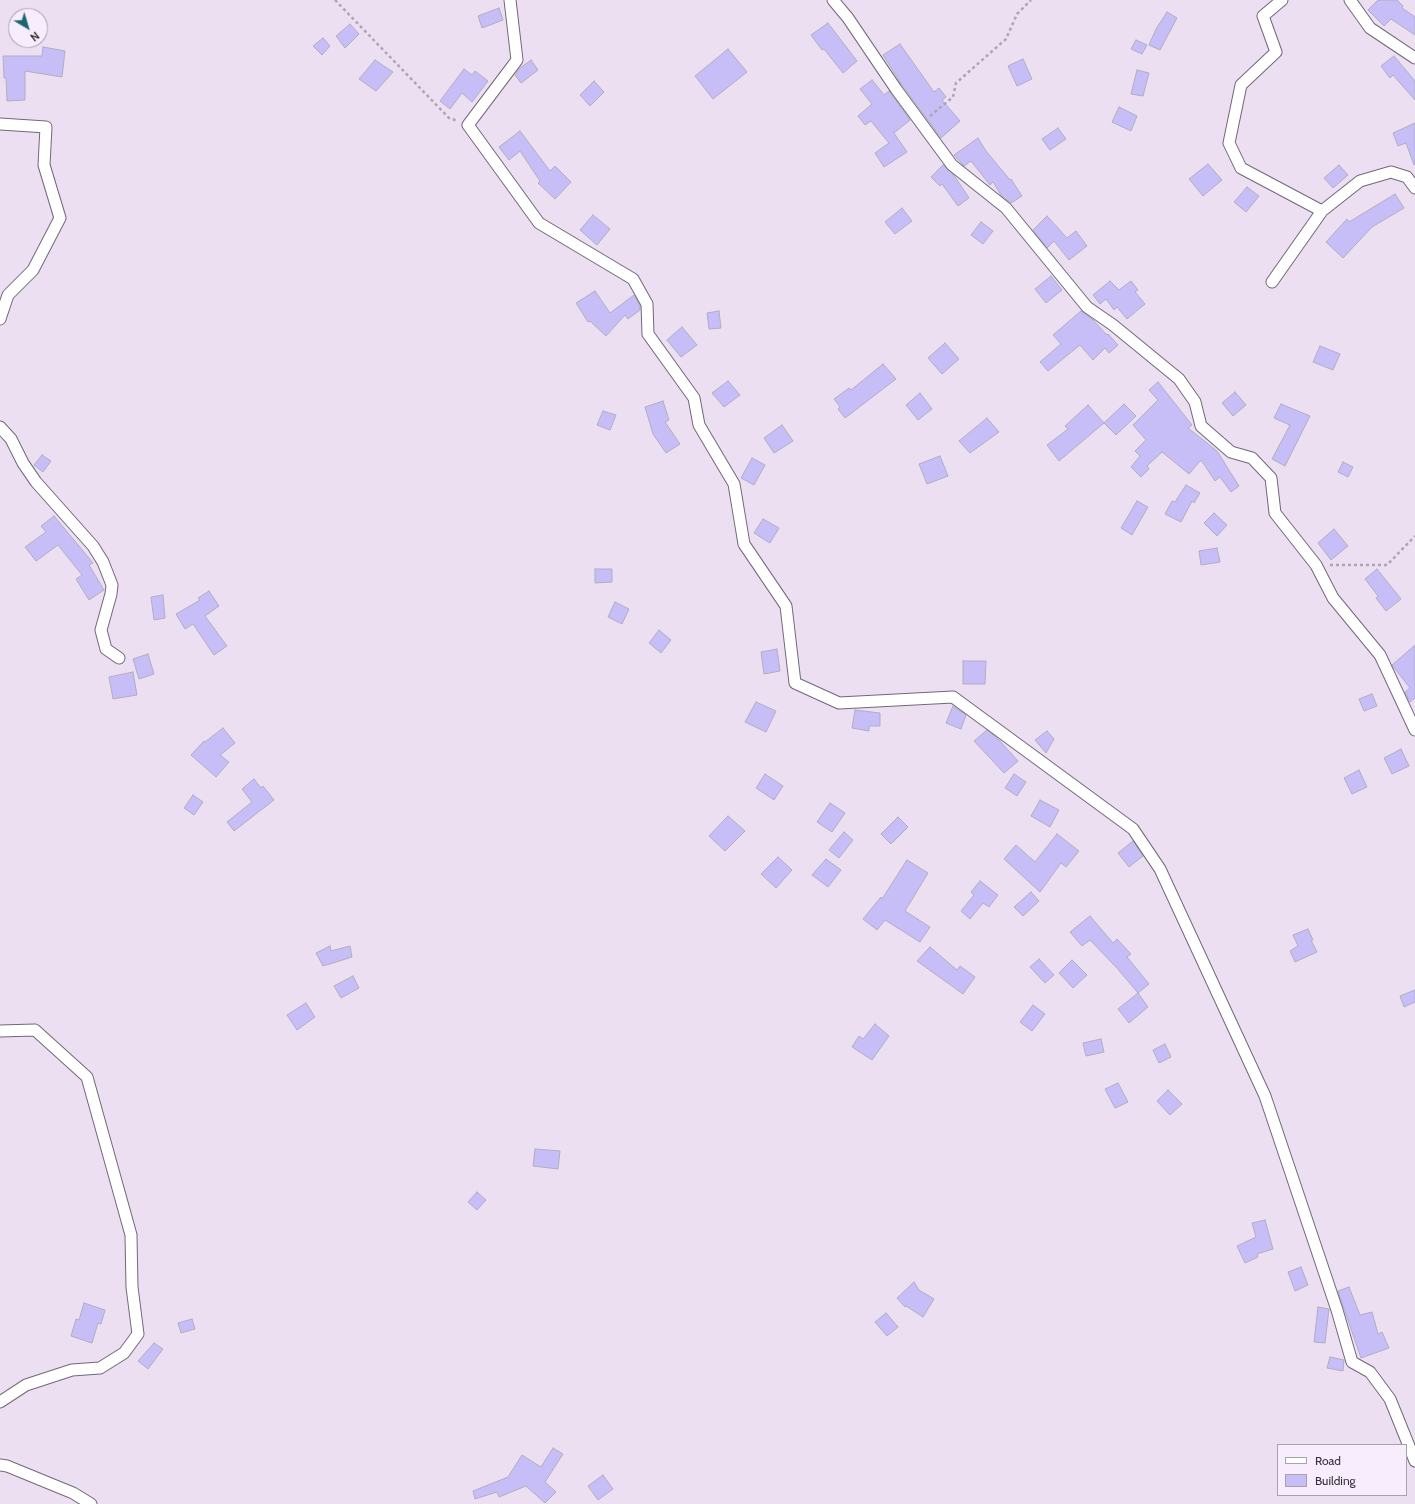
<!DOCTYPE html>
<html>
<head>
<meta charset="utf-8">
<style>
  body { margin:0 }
  #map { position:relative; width:1415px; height:1504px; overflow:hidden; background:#ecdff2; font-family:Cabin,sans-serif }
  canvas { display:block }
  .legend { position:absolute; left:1277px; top:1444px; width:130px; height:52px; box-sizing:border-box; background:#f7edfd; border:1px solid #a9a1ae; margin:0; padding:5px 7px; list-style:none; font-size:12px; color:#343037 }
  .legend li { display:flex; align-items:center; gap:8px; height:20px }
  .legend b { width:20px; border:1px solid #a9a1ae }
  .north { position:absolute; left:8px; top:8px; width:40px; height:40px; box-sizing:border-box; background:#f7edfd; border:1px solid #a9a1ae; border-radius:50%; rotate:142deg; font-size:11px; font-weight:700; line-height:16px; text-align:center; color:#343037 }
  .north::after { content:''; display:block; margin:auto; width:14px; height:18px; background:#1b6770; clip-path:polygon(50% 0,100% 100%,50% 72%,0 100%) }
</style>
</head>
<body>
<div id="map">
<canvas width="1415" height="1504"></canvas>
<ul class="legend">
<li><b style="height:5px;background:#fff"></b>Road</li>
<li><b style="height:11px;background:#c8bef7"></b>Building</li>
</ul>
<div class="north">N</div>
</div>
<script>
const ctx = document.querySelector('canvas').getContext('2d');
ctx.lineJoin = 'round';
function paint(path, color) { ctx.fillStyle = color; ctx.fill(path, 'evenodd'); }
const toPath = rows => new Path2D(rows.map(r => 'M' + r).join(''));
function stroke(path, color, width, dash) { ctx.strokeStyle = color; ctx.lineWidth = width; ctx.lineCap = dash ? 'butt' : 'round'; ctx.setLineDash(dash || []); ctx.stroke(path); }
const building = toPath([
  [1378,0,1397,0,1403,6,1402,8,1415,17,1415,35,1391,19,1384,26,1368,10,1378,0],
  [499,8,503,20,482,28,478,16,499,8],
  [1167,12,1177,18,1160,50,1149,45,1156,29,1167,12],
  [828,23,857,61,843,73,824,49,822,50,811,35,828,23],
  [350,24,359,34,345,48,336,36,350,24],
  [323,38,330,46,322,55,313,46,323,38],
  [1136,40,1147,45,1142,54,1131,49,1136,40],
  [900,44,934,92,939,88,946,97,942,100,960,121,941,138,902,85,883,55,900,44],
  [43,47,65,51,62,77,25,71,25,100,7,101,6,78,4,78,3,56,42,56,43,47],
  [728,49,747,72,713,99,695,76,728,49],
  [1394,56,1415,81,1415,100,1393,75,1390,78,1381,66,1394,56],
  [1023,59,1032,79,1017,86,1008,66,1023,59],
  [375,60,393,72,376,91,359,79,375,60],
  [531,60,538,70,521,83,515,75,520,68,531,60],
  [464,69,472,75,475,71,488,81,472,102,462,93,450,109,440,101,464,69],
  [1137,70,1149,73,1143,96,1131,94,1137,70],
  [872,80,884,95,889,91,910,120,894,133,907,152,884,167,875,153,889,143,871,121,865,125,858,116,872,104,860,89,872,80],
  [594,81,604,92,590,106,580,95,594,81],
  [1119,107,1137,116,1131,131,1112,122,1119,107],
  [1415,123,1415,164,1414,165,1406,143,1398,146,1393,133,1415,123],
  [1058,128,1066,139,1050,150,1042,139,1058,128],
  [520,131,550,171,555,166,571,182,555,199,538,183,540,181,520,151,509,160,499,147,520,131],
  [978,138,986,151,1010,180,1011,179,1022,196,1011,203,1001,195,993,182,990,185,971,161,964,166,954,155,978,138],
  [1208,164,1222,180,1203,196,1189,179,1208,164],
  [943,165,953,174,969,198,958,206,942,184,940,186,931,177,943,165],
  [1339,165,1348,175,1333,188,1324,178,1339,165],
  [1247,187,1259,196,1246,212,1234,202,1247,187],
  [1395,194,1404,208,1372,227,1343,258,1326,242,1347,219,1349,222,1395,194],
  [902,208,912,221,895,234,885,222,902,208],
  [593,215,610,229,597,245,580,230,593,215],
  [1047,216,1067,238,1076,231,1087,246,1069,260,1054,241,1047,248,1033,230,1047,216],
  [981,222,993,231,983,244,971,235,981,222],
  [1051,276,1062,290,1046,303,1035,289,1051,276],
  [1110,281,1119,290,1131,281,1138,290,1135,292,1145,304,1127,319,1117,307,1114,310,1106,299,1100,304,1093,295,1110,281],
  [595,291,610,313,634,295,640,306,640,310,628,319,625,315,606,336,590,321,588,322,576,303,595,291],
  [719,311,721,328,709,329,707,313,719,311],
  [1081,311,1092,319,1107,335,1108,334,1118,345,1109,353,1105,348,1093,360,1080,345,1048,371,1040,362,1061,344,1053,335,1081,311],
  [682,327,697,345,681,357,667,340,682,327],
  [945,343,959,359,942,374,928,358,945,343],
  [1320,346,1340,354,1333,370,1313,362,1320,346],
  [883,364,896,379,845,418,838,409,840,407,834,399,849,388,851,390,883,364],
  [728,381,740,395,724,407,712,393,728,381],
  [1158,382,1192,425,1188,428,1217,451,1239,486,1231,492,1220,477,1215,481,1201,460,1189,474,1162,452,1147,466,1149,469,1141,477,1131,467,1140,456,1135,451,1146,440,1133,425,1158,400,1149,390,1158,382],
  [1235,392,1246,405,1233,416,1222,403,1235,392],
  [920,393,932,409,918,420,906,405,920,393],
  [663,401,669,420,665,422,680,444,666,453,653,434,645,407,663,401],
  [1124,404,1136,416,1116,435,1104,423,1124,404],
  [1281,404,1310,416,1285,466,1272,459,1290,425,1274,418,1281,404],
  [1088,405,1104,423,1059,461,1047,445,1068,429,1065,426,1088,405],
  [603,411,616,415,610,430,597,425,603,411],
  [987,418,999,432,970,453,959,441,987,418],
  [782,425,793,441,774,453,764,438,782,425],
  [42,455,51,461,43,472,34,465,42,455],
  [940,456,948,476,927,484,919,464,940,456],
  [752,458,765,465,754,485,741,478,752,458],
  [1343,462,1353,467,1348,477,1338,472,1343,462],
  [1186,485,1200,493,1194,503,1192,501,1181,522,1165,514,1172,501,1175,502,1186,485],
  [1137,501,1148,507,1132,535,1121,528,1137,501],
  [1214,513,1227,525,1217,536,1204,523,1214,513],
  [54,516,93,563,89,565,104,590,89,600,76,579,82,575,58,545,36,561,25,547,46,532,41,526,54,516],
  [763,519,779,528,770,543,754,533,763,519],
  [1334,529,1348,546,1331,560,1318,543,1334,529],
  [1217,548,1220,562,1201,565,1199,551,1217,548],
  [595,569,612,569,612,582,595,583,595,569],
  [1377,569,1401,599,1386,611,1376,598,1378,596,1365,579,1377,569],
  [209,591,219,606,205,616,227,646,214,655,193,624,185,629,176,614,200,600,198,598,209,591],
  [163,595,165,618,154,620,151,597,163,595],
  [615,602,629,609,622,624,608,617,615,602],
  [659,630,671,640,661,653,649,643,659,630],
  [1415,645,1415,698,1410,702,1405,692,1410,688,1392,665,1415,645],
  [777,649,780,671,764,674,761,652,777,649],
  [148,654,154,674,139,679,133,659,148,654],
  [963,661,986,661,985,684,963,684,963,661],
  [133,672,137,695,113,699,109,677,133,672],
  [1372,694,1377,706,1364,711,1359,699,1372,694],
  [756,702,776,711,766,732,745,722,756,702],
  [953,706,966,715,961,729,946,723,953,706],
  [855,710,880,713,880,726,869,726,869,731,852,728,855,710],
  [223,728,235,743,220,755,229,762,216,777,191,755,204,741,205,742,223,728],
  [987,730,998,739,1018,761,1004,773,974,741,987,730],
  [1047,731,1054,739,1046,753,1035,740,1047,731],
  [1401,749,1409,766,1392,774,1384,758,1401,749],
  [1359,770,1367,787,1352,794,1344,778,1359,770],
  [765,774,783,786,774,800,756,788,765,774],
  [1014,774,1026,782,1017,796,1005,788,1014,774],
  [254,779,261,788,263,786,274,800,234,831,227,822,252,802,242,789,254,779],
  [193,795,203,802,194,815,184,808,193,795],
  [1040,800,1059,810,1050,827,1031,816,1040,800],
  [830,803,845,813,832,832,817,822,830,803],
  [728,816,745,831,725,851,709,836,728,816],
  [898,817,908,827,891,844,881,834,898,817],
  [844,832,853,840,839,858,829,850,844,832],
  [1057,834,1079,851,1066,867,1061,863,1040,892,1004,859,1016,845,1035,862,1057,834],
  [1133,841,1143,856,1129,867,1118,853,1133,841],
  [778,857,792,870,776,888,761,874,778,857],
  [826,859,841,870,828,887,812,875,826,859],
  [907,860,928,873,905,911,930,927,920,942,885,920,877,930,863,919,881,897,882,899,907,860],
  [980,881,998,895,989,907,983,903,970,919,961,911,974,895,971,892,980,881],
  [1031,892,1039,901,1023,916,1014,907,1031,892],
  [1090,916,1113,943,1117,939,1131,954,1127,957,1149,984,1138,993,1116,967,1090,940,1082,946,1070,932,1090,916],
  [1308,929,1313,940,1311,940,1317,952,1295,962,1290,951,1298,946,1293,935,1308,929],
  [330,946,331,951,350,946,352,957,323,966,316,953,330,946],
  [930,947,957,970,960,966,975,977,963,994,917,961,930,947],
  [1039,959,1054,975,1045,983,1030,967,1039,959],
  [1072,960,1087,975,1073,988,1059,973,1072,960],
  [353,976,359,988,341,998,334,986,353,976],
  [1415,990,1415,1002,1404,1007,1400,996,1415,990],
  [1138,993,1148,1007,1129,1023,1118,1009,1138,993],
  [306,1003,315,1017,297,1030,287,1015,306,1003],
  [1033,1005,1045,1014,1032,1031,1020,1022,1033,1005],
  [875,1024,889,1036,872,1060,852,1047,859,1036,863,1039,875,1024],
  [1101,1039,1104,1052,1086,1056,1083,1043,1101,1039],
  [1165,1044,1171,1057,1159,1063,1153,1050,1165,1044],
  [1118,1083,1128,1102,1115,1108,1105,1089,1118,1083],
  [1168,1090,1182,1104,1170,1115,1157,1101,1168,1090],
  [535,1149,560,1151,558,1169,533,1166,535,1149],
  [477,1192,486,1200,477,1210,468,1202,477,1192],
  [1265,1220,1273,1249,1257,1254,1258,1257,1245,1263,1237,1246,1256,1237,1252,1223,1265,1220],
  [1301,1267,1308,1285,1295,1291,1288,1272,1301,1267],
  [914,1282,919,1290,934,1299,923,1317,906,1306,905,1307,897,1298,914,1282],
  [1349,1287,1360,1315,1372,1312,1378,1334,1382,1332,1389,1348,1361,1358,1338,1291,1349,1287],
  [84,1303,105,1310,101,1324,98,1323,92,1343,71,1336,76,1319,79,1320,84,1303],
  [1318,1307,1329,1309,1325,1343,1314,1342,1318,1307],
  [886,1313,898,1327,887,1336,875,1322,886,1313],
  [192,1319,195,1329,181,1333,178,1323,192,1319],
  [154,1343,163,1349,148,1369,138,1361,154,1343],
  [1330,1357,1344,1360,1343,1371,1327,1368,1330,1357],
  [553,1448,563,1454,545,1482,556,1492,545,1503,526,1486,499,1497,497,1492,475,1499,473,1491,508,1477,522,1455,541,1467,553,1448],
  [603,1475,613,1489,598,1500,588,1486,603,1475]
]);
const path = toPath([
  [335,0,449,118,458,121],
  [930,116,953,97,956,83,1006,39,1017,14,1031,0],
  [1330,565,1387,565,1415,536]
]);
const minor = toPath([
  [510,0,517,60,468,125,539,223,633,279,647,304,648,334,694,398,699,425,734,484,744,544,786,606,795,683,839,703,953,697,1133,829,1160,869,1265,1096,1337,1310,1352,1362,1370,1372,1390,1399,1415,1461],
  [833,0,848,18,896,89,952,165,1006,208,1087,307,1113,325,1179,379,1195,402,1201,426,1231,452,1252,458,1271,478,1275,513,1316,565,1333,598,1380,655,1415,730],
  [1350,0,1370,28,1415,58],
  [0,124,46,127,44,165,60,218,33,270,8,295,0,319],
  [1322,211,1360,181,1391,172,1407,177,1415,188],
  [1272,282,1322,211,1241,168,1229,143,1241,85,1276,52,1263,16,1282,0],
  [0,427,11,439,23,463,36,482,93,546,103,562,112,585,111,594,101,630,106,649,119,658],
  [0,1031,35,1030,87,1077,131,1235,132,1287,138,1334,124,1353,100,1368,72,1370,26,1385,0,1402],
  [0,1465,7,1466,73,1493,91,1504]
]);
paint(building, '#c8bef7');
stroke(building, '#b0adc1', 1);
stroke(minor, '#726878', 13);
stroke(path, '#aea4b3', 2.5, [3, 3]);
stroke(minor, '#fff', 11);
</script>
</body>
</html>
